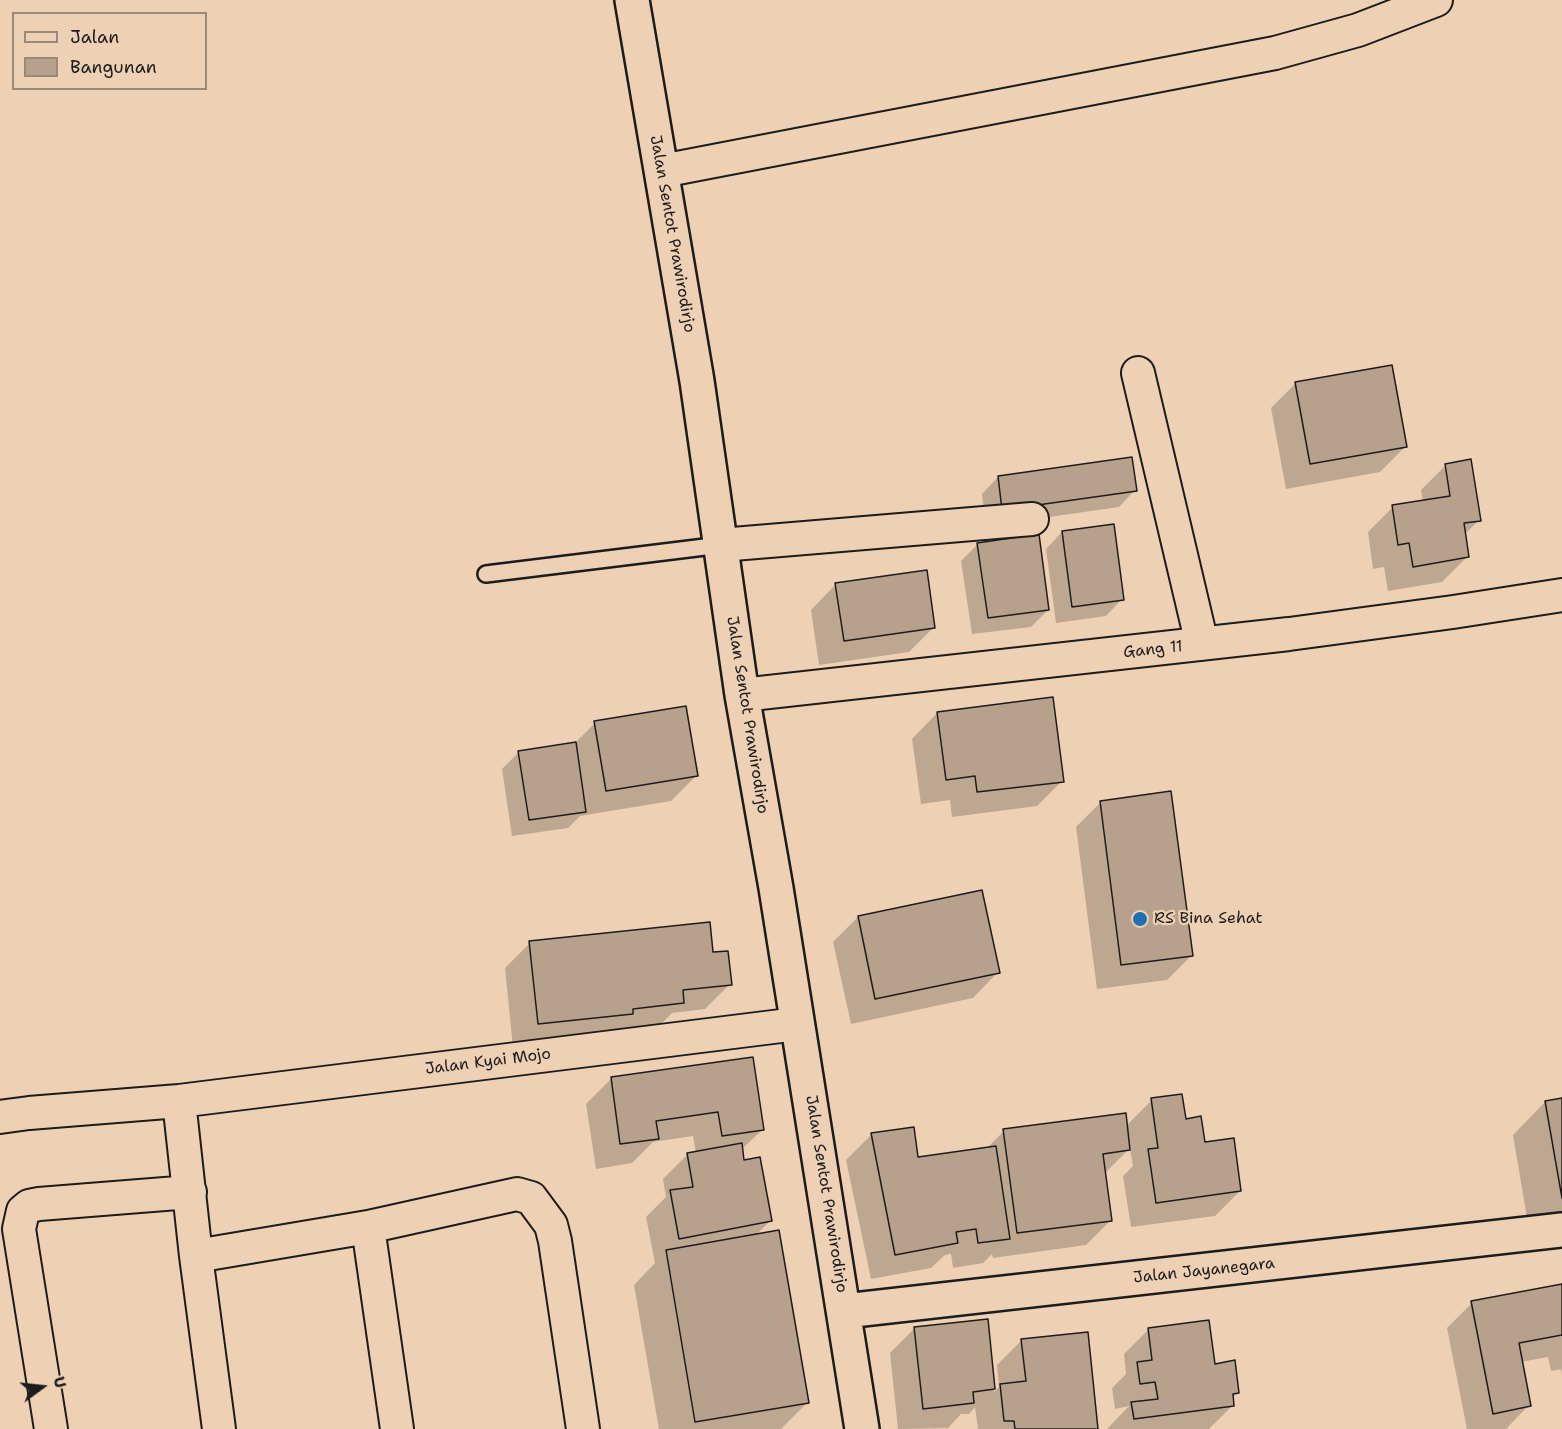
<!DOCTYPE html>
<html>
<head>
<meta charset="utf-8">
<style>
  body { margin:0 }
  #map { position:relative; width:1562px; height:1429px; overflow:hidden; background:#eed1b5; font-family:"Shantell Sans",sans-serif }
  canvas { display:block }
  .legend { position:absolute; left:12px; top:12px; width:195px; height:78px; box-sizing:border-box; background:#eed1b5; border:2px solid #9a8978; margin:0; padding:8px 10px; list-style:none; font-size:18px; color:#1c1c1c }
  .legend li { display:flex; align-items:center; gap:12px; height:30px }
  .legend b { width:30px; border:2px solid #9a8978 }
  .north { position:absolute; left:12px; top:1357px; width:60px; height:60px; -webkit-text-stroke:4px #eed1b5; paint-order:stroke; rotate:75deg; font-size:16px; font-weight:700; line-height:24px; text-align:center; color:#1c1c1c }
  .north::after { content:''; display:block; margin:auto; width:21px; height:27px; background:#1c1c1c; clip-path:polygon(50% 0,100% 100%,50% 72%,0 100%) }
</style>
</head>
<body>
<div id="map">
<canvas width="1562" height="1429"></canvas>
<ul class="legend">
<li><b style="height:8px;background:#eed1b5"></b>Jalan</li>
<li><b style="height:16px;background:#b7a18d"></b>Bangunan</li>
</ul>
<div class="north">U</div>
</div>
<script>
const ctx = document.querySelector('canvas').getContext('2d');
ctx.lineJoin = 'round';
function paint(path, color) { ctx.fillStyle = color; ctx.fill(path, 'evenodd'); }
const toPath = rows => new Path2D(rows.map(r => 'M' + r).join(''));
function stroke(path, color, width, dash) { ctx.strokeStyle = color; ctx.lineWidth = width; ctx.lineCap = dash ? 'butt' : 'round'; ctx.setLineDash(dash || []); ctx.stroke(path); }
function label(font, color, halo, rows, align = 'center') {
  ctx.font = font + ' "Shantell Sans",sans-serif'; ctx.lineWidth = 4.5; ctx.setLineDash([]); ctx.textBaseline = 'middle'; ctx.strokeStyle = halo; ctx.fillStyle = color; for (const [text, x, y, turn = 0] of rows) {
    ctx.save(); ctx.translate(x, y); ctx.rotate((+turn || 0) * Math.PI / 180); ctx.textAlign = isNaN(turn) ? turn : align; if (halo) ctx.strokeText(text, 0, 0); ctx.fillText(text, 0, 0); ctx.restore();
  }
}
const shadow = toPath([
  [1296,383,1405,447,1380,472,1286,489,1271,408],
  [1446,465,1479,520,1464,535,1467,557,1442,582,1388,591,1384,567,1373,569,1368,532,1393,507,1423,502,1421,490],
  [998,477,1135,490,1119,507,986,526,982,494],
  [1062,532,1122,599,1106,616,1056,623,1046,549],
  [978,544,1048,610,1031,627,972,634,961,561],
  [836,584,934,627,909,652,819,665,811,610],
  [937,713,1062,781,1037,806,952,817,950,800,921,804,912,739],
  [595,723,696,776,671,801,580,816,568,828,512,836,502,769,519,752,574,744],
  [1101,802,1192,955,1167,980,1097,989,1076,827],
  [858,917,998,972,973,998,851,1024,833,942],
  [530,943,712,954,730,984,705,1009,672,1013,657,1028,513,1048,505,968],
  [752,1059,762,1130,741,1150,743,1161,770,1221,755,1236,808,1402,781,1429,659,1429,634,1285,655,1263,646,1217,666,1197,663,1179,688,1154,696,1153,693,1136,653,1142,632,1163,596,1169,586,1104,611,1079],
  [1562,1099,1562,1225,1529,1230,1513,1135,1545,1102],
  [1152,1100,1184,1120,1240,1191,1215,1216,1131,1227,1123,1176,1133,1166,1130,1148,1104,1174,1111,1220,1086,1245,993,1258,992,1254,983,1263,953,1268,951,1254,945,1255,931,1268,871,1279,846,1160,871,1135,917,1158,986,1149,1004,1131,1126,1126],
  [1562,1285,1562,1375,1561,1369,1551,1371,1548,1357,1521,1362,1529,1405,1506,1429,1467,1429,1447,1328,1472,1303],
  [986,1320,994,1392,999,1387,997,1365,1022,1340,1097,1429,978,1429,975,1407,969,1414,961,1414,948,1428,898,1429,890,1353,915,1328],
  [1149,1329,1214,1365,1238,1392,1232,1398,1233,1405,1209,1429,1107,1429,1129,1406,1115,1409,1112,1388,1126,1374,1124,1354]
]);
const building = toPath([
  [1392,365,1407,447,1310,464,1295,382,1392,365],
  [1132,457,1137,491,1002,510,998,476,1132,457],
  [1471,459,1481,521,1464,523,1469,557,1413,567,1409,543,1398,545,1392,505,1450,496,1445,464,1471,459],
  [1114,524,1124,600,1072,607,1062,531,1114,524],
  [1039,534,1049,610,988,618,977,543,1039,534],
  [927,570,935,628,844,641,835,583,927,570],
  [1053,697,1064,782,977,792,975,776,946,780,937,712,1053,697],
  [686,706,698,776,606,791,594,721,686,706],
  [576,742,586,812,529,820,518,751,576,742],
  [1171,791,1193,956,1121,965,1100,801,1171,791],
  [982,890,1000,973,875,999,858,916,982,890],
  [710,922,713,952,728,951,732,985,683,990,684,1003,633,1009,633,1014,538,1024,529,941,710,922],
  [753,1057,764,1130,722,1136,718,1112,656,1121,659,1139,620,1144,611,1077,753,1057],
  [1182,1094,1186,1119,1201,1116,1205,1142,1234,1138,1241,1191,1156,1203,1148,1149,1158,1148,1151,1098,1182,1094],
  [1562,1098,1562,1198,1545,1101,1562,1098],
  [1126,1113,1130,1150,1103,1154,1112,1221,1017,1233,1003,1129,1126,1113],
  [914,1127,918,1157,996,1146,1010,1239,978,1243,976,1229,956,1232,958,1243,895,1255,871,1133,914,1127],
  [742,1143,744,1160,760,1157,772,1221,679,1239,670,1190,693,1187,687,1153,742,1143],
  [779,1230,809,1403,695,1422,666,1250,779,1230],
  [1562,1284,1562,1335,1519,1343,1531,1406,1493,1414,1471,1301,1562,1284],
  [988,1319,995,1389,973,1392,974,1403,923,1409,914,1327,988,1319],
  [1209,1320,1215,1364,1235,1360,1239,1393,1233,1394,1234,1406,1134,1419,1131,1402,1158,1399,1155,1382,1140,1384,1137,1362,1152,1360,1148,1328,1209,1320],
  [1088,1332,1098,1429,1015,1429,1014,1421,1004,1421,1000,1384,1026,1381,1021,1339,1088,1332]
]);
const lane = toPath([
  [486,574,721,545]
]);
const street = toPath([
  [662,171,1275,53,1358,30,1436,0],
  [1138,373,1202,644],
  [721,545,1032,519],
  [742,695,1289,634,1453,612,1562,595],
  [179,1101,196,1256,219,1429],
  [0,1117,29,1113,179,1101,797,1024],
  [368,1227,397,1429],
  [196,1256,368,1227,517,1194,531,1198,551,1225,555,1241,583,1429],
  [51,1429,19,1229,23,1211,29,1206,39,1204,190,1192]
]);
const secondary = toPath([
  [632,0,697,381,742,695,776,888,862,1429],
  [845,1311,1562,1230]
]);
const markers = [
  [1140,919,8,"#1f6fb2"]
];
const streetNames = [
  ["Jalan Sentot Prawirodirjo",672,234,80],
  ["Gang 11",1153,650,-6],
  ["Jalan Sentot Prawirodirjo",747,715,81],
  ["Jalan Kyai Mojo",488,1062,-7],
  ["Jalan Sentot Prawirodirjo",826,1194,81],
  ["Jalan Jayanegara",1204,1271,-6]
];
const poiNames = [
  ["RS Bina Sehat",1154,919]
];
paint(shadow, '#0003');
paint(building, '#b7a18d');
stroke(building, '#1c1c1c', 1.5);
stroke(lane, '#1c1c1c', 20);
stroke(street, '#1c1c1c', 36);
stroke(secondary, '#1c1c1c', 38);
stroke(lane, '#eed1b5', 15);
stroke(street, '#eed1b5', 32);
stroke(secondary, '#eed1b5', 33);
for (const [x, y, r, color] of markers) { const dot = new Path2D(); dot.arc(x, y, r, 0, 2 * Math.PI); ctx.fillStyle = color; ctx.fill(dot); stroke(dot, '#eed1b5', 2); }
label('16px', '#1c1c1c', '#eed1b5', streetNames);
label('16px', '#1c1c1c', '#eed1b5', poiNames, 'left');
</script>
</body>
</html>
